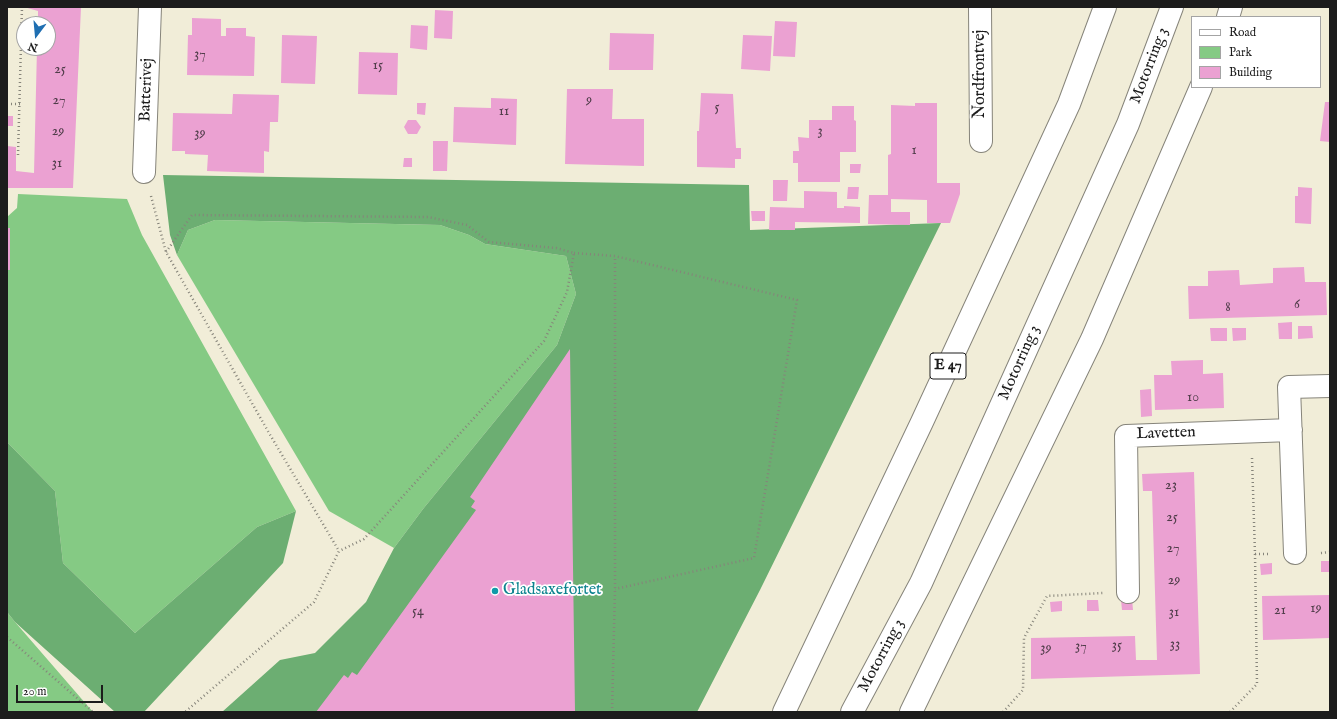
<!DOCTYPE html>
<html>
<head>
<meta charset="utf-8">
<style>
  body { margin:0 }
  #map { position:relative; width:1337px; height:719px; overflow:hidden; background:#f1edd8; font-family:"IM FELL English",serif }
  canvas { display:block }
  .frame { position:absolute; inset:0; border:8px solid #1c1c1c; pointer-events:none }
  .legend { position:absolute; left:1191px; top:16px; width:130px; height:72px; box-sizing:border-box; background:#fff; border:1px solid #a4a4a4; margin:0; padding:5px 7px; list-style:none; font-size:12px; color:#1c1c1c }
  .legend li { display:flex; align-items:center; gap:8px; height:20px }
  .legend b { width:20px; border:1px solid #a4a4a4 }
  .north { position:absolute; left:16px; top:16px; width:40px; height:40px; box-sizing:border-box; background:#fff; border:1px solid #a4a4a4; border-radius:50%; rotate:196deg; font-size:11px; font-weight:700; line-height:16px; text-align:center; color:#1c1c1c }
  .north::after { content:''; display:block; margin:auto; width:14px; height:18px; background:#1f6fb2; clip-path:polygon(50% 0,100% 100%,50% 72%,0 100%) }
  .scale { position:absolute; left:16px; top:685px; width:87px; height:18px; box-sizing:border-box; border:2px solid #1c1c1c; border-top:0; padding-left:5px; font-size:12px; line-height:14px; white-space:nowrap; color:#1c1c1c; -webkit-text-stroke:3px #fff; paint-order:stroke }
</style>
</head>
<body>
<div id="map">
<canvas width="1337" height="719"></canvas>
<div class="frame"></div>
<ul class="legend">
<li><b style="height:5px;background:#fff"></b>Road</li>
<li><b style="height:11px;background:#85ca84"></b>Park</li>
<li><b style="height:11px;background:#eba1d2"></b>Building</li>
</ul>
<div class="north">N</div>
<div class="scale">20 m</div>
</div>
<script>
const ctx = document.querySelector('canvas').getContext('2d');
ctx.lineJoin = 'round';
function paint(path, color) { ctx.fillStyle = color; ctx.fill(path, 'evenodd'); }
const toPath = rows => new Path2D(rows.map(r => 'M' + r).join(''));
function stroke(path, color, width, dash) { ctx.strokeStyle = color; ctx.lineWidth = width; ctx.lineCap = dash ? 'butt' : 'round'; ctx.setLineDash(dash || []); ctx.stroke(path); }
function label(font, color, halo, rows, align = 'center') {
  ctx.font = font + ' "IM FELL English",serif'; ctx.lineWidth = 3.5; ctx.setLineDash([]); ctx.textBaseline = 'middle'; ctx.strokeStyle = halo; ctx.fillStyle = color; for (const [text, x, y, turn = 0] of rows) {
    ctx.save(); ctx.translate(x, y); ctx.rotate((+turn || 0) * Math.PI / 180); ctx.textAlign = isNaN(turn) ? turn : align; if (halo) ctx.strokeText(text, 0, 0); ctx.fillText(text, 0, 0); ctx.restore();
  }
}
const green = toPath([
  [18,194,127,199,142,235,296,511,257,527,135,633,63,563,55,491,7,442,7,217,17,208],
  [215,220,440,225,469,235,485,244,566,256,576,294,557,345,423,509,394,548,329,511,177,255,188,230],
  [7,612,15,622,93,712,7,712]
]);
const forest = toPath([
  [163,175,749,185,750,230,941,223,760,590,697,712,222,712,280,660,315,653,366,602,394,548,423,509,557,345,576,294,566,256,485,244,469,235,440,225,215,220,188,230,177,255,170,235],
  [7,442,55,491,63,563,135,633,257,527,296,511,283,563,144,712,115,712,15,622,7,612]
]);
const building = toPath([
  [24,7,81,7,73,188,7,188,7,146,16,147,16,171,34,173,37,48,48,48,48,24,38,24,38,11],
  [435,10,453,11,452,39,434,38],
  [192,18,221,19,221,36,226,36,226,28,246,28,246,36,255,37,254,76,187,75,188,35,192,35],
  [775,21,797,22,795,57,773,56],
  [411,25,428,26,427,50,410,48],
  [610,33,654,34,653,70,609,70],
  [282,35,317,36,315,84,281,83],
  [743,35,772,36,770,71,741,69],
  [359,52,398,53,397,95,358,94],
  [567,89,613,89,612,119,644,119,644,166,565,164],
  [701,93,733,94,736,148,741,148,741,159,735,159,735,168,697,167,697,131,699,131],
  [233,94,279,95,278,122,270,122,269,152,264,151,264,173,207,171,208,155,185,154,185,151,172,151,173,113,232,114],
  [491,98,517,99,516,145,453,142,454,107,491,108],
  [1325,102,1330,102,1330,142,1320,141],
  [417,103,426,103,425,115,417,114],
  [915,103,937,103,937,183,960,183,960,194,950,223,927,223,927,200,891,199,891,212,910,212,910,225,868,224,869,195,888,195,888,155,891,154,891,105,915,106],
  [832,106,854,106,854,120,856,121,856,152,840,152,840,182,798,182,798,163,793,163,793,151,799,151,798,137,809,138,809,120,832,120],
  [7,116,13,116,13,126,7,126],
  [408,120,416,120,421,127,417,134,408,134,404,127],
  [433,141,448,141,447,171,433,171],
  [404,158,412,158,412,167,403,167],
  [850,164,861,164,860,173,850,173],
  [773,180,788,180,787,201,773,201],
  [848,187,859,187,858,199,847,199],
  [1298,187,1312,188,1311,224,1295,223,1295,196,1298,196],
  [804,191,837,192,837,208,844,208,844,206,860,207,860,223,795,222,795,230,769,230,770,207,804,208],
  [751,211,765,211,765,221,752,221],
  [7,228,10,228,10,270,7,270],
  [1304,267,1305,282,1326,282,1327,315,1189,319,1188,286,1208,286,1208,271,1239,270,1240,285,1273,283,1273,268],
  [1292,322,1292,339,1279,339,1278,323],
  [1298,326,1312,326,1313,338,1298,339],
  [1210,328,1227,328,1227,341,1211,341],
  [1232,328,1246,328,1246,340,1233,341],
  [570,349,575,712,316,712,344,675,348,678,352,672,357,675,476,510,471,507,475,501,470,497],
  [1203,360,1203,374,1223,373,1224,408,1155,410,1154,375,1172,375,1171,361],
  [1151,389,1152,416,1141,417,1140,390],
  [1194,472,1200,674,1031,679,1031,638,1135,636,1136,660,1157,660,1152,491,1143,491,1142,474],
  [1321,561,1330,561,1330,572,1321,572],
  [1272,563,1272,574,1261,575,1260,564],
  [1330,595,1330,638,1263,640,1262,596],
  [1132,599,1133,610,1122,610,1121,600],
  [1087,600,1098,600,1099,611,1087,611],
  [1062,601,1062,611,1051,612,1050,602]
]);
const path = toPath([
  [7,104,20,104],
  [18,155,22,7],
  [151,196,166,252,269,433,339,551,314,602,185,712],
  [166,252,192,215,428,217,467,225,489,242,556,248,574,253,567,292,544,341,364,539,339,551],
  [574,253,615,256,797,300,754,558,615,589],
  [1321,553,1330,552],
  [1255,554,1270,554],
  [7,637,93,712],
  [612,712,615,589,615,257],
  [1003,712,1023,690,1024,638,1047,596,1103,593],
  [1230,712,1257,684,1255,554,1252,458]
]);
const minor = toPath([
  [980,7,981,141],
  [144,172,150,7],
  [1295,553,1289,387,1330,386],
  [1128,592,1126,436,1291,430]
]);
const motorway = toPath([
  [1228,17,1231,7],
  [784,712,922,422,1069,104,1105,7],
  [852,712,921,583,1128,124,1172,7],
  [911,712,1092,339,1201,87]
]);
const markers = [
  [495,591,4,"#0f9aa8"]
];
const numberNames = [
  ["37",200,55],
  ["15",378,66],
  ["25",60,70],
  ["27",59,101],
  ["9",589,101],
  ["5",717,108],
  ["11",504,112],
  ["29",58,132],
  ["3",820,132],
  ["39",200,134],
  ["1",914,151],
  ["31",57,164],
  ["6",1297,305],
  ["8",1228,308],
  ["10",1193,398],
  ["23",1171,486],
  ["25",1172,518],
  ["27",1173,549],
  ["29",1174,581],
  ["19",1316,609],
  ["21",1280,611],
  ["54",418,612],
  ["31",1174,613],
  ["33",1175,645],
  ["35",1117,646],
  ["37",1081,647],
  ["39",1046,649]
];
const shields = [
  [948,366,36]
];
const shieldNames = [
  ["E 47",948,366]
];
const streetNames = [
  ["Motorring 3",1150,66,-69],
  ["Nordfrontvej",981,74,-90],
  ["Batterivej",147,90,-88],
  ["Motorring 3",1020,363,-66],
  ["Lavetten",1166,434,-2],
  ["Motorring 3",882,656,-62]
];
const cultureNames = [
  ["Gladsaxefortet",503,591]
];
paint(green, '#85ca84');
paint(forest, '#6cae72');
paint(building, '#eba1d2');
stroke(minor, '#86847a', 24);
stroke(motorway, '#86847a', 24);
stroke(path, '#86847a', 2.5, [1, 3]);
stroke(minor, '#fff', 22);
stroke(motorway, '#fff', 22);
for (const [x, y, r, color] of markers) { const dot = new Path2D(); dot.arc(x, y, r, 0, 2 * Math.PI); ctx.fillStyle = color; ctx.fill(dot); stroke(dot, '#fff', 1.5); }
label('14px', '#503d4a', null, numberNames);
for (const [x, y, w] of shields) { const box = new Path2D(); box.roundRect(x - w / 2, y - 13, w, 26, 3); ctx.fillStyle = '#fff'; ctx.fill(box); stroke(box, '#1c1c1c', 1); }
label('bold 15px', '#1c1c1c', null, shieldNames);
label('16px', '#1c1c1c', '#fff', streetNames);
label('16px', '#0d838f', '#fff', cultureNames, 'left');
</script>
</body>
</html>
